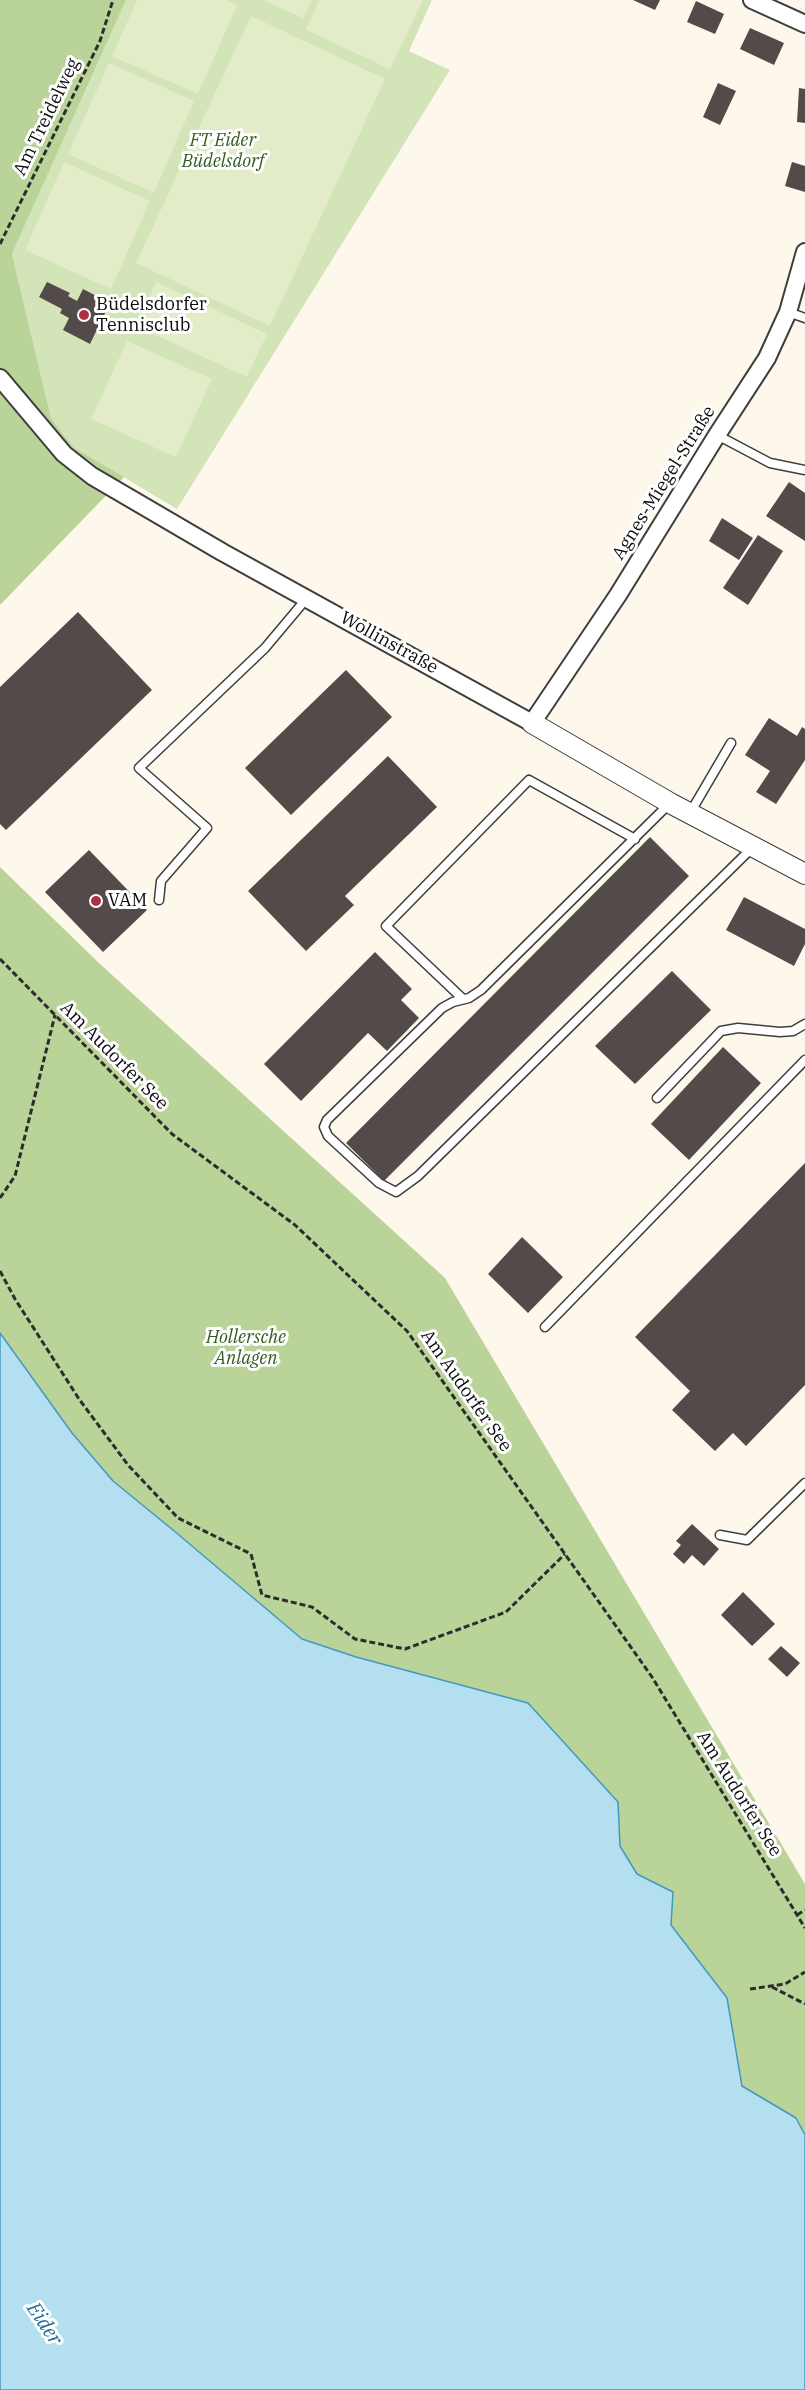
<!DOCTYPE html>
<html>
<head>
<meta charset="utf-8">
<style>
  body { margin:0 }
  canvas { display:block; background:#fdf8eb }
</style>
</head>
<body>
<canvas width="805" height="2390"></canvas>
<script>
const ctx = document.querySelector('canvas').getContext('2d');
ctx.lineJoin = 'round';
function paint(path, color) { ctx.fillStyle = color; ctx.fill(path, 'evenodd'); }
const toPath = rows => new Path2D(rows.map(r => 'M' + r).join(''));
function stroke(path, color, width, dash) { ctx.strokeStyle = color; ctx.lineWidth = width; ctx.lineCap = dash ? 'butt' : 'round'; ctx.setLineDash(dash || []); ctx.stroke(path); }
function label(font, color, halo, rows, align = 'center') {
  ctx.font = font + ' "IBM Plex Serif",serif'; ctx.lineWidth = 6; ctx.setLineDash([]); ctx.textBaseline = 'middle'; ctx.strokeStyle = halo; ctx.fillStyle = color; for (const [text, x, y, turn = 0] of rows) {
    ctx.save(); ctx.translate(x, y); ctx.rotate((+turn || 0) * Math.PI / 180); ctx.textAlign = isNaN(turn) ? turn : align; if (halo) ctx.strokeText(text, 0, 0); ctx.fillText(text, 0, 0); ctx.restore();
  }
}
const green = toPath([
  [126,0,432,0,409,51,450,70,177,509,73,447,51,418,12,254]
]);
const forest = toPath([
  [0,0,126,0,12,254,51,418,73,447,124,477,0,605],
  [0,867,100,964,445,1278,805,1884,805,2135,796,2118,742,2086,727,1998,671,1925,673,1892,637,1874,620,1846,618,1802,528,1703,356,1657,302,1639,173,1530,113,1481,72,1433,0,1333]
]);
const pitch = toPath([
  [137,0,227,0,237,5,198,94,112,56],
  [263,0,312,0,303,18],
  [319,0,423,0,390,69,306,30],
  [251,16,385,79,270,326,136,263],
  [109,63,194,101,154,193,68,154],
  [64,162,150,201,111,289,25,250],
  [156,282,267,334,247,377,136,326],
  [127,341,212,379,176,457,91,419]
]);
const water = toPath([
  [0,1333,72,1433,113,1481,173,1530,302,1639,356,1657,528,1703,618,1802,620,1846,637,1874,673,1892,671,1925,727,1998,742,2086,796,2118,805,2135,805,2390,0,2390,0,1333]
]);
const building = toPath([
  [633,0,660,0,655,10],
  [696,1,724,14,715,34,687,22],
  [750,28,784,43,774,65,740,49],
  [718,83,736,91,720,125,703,117],
  [799,88,805,89,805,123,797,122],
  [792,162,805,166,805,192,785,186],
  [47,282,70,293,68,296,77,301,83,289,110,303,90,344,63,330,69,318,60,313,62,309,39,297],
  [789,482,805,493,805,541,766,516],
  [722,518,753,538,739,560,709,541],
  [758,535,783,551,748,605,723,588],
  [78,612,152,690,6,830,0,824,0,687],
  [346,670,392,717,291,815,245,768],
  [769,718,797,736,802,727,805,729,805,760,776,804,756,792,770,771,745,755],
  [388,756,437,807,345,896,354,905,306,951,248,891],
  [650,837,689,876,384,1181,346,1143],
  [89,850,147,910,103,952,45,892],
  [744,897,805,929,805,944,794,966,726,930],
  [375,952,412,989,401,1000,419,1018,387,1051,368,1033,301,1101,264,1064],
  [672,971,711,1010,635,1084,595,1046],
  [723,1047,761,1083,689,1160,651,1124],
  [805,1163,805,1385,746,1446,733,1433,715,1451,672,1410,690,1391,635,1337],
  [522,1237,563,1277,528,1313,488,1274],
  [692,1524,719,1549,704,1566,692,1555,684,1564,673,1554,681,1545,676,1541],
  [743,1592,775,1624,752,1646,721,1615],
  [781,1646,800,1663,787,1677,768,1659]
]);
const path = toPath([
  [0,244,100,41,113,0],
  [0,959,172,1134,295,1225,407,1331,652,1677,805,1928],
  [0,1198,15,1176,55,1015],
  [0,1271,15,1299,79,1399,128,1465,178,1518,251,1554,262,1595,312,1607,355,1639,405,1649,506,1612,565,1554],
  [797,1915,805,1910],
  [772,1987,805,2004],
  [750,1989,785,1984,805,1972]
]);
const service = toPath([
  [788,312,805,318],
  [717,435,770,463,805,470],
  [670,803,481,990,469,998,453,1002,442,1008,327,1120,324,1127,328,1136,379,1183,396,1192,418,1176,753,847],
  [690,813,731,743],
  [159,900,161,881,207,828,139,768,265,648,307,598],
  [463,999,386,926,529,780,635,839],
  [657,1098,721,1031,738,1028,780,1032,793,1031,805,1024],
  [545,1327,805,1060],
  [720,1535,747,1540,805,1483]
]);
const minor = toPath([
  [752,0,805,24],
  [0,378,64,454,92,476,222,552,532,723,618,595,717,435,767,358,788,312,805,252]
]);
const tertiary = toPath([
  [532,723,670,803,805,874]
]);
const markers = [
  [84,315,6,"#ad3143"],
  [96,901,6,"#ad3143"]
];
const streetNames = [
  ["Am Treidelweg",47,117,-64],
  ["Agnes-Miegel-Straße",664,483,-58],
  ["Wollinstraße",389,643,29],
  ["Am Audorfer See",114,1056,45],
  ["Am Audorfer See",466,1391,55],
  ["Am Audorfer See",739,1794,58]
];
const parkNames = [
  ["FT Eider",223,141],
  ["Büdelsdorf",223,162],
  ["Hollersche",246,1338],
  ["Anlagen",246,1359]
];
const poiNames = [
  ["Büdelsdorfer",96,305],
  ["Tennisclub",96,326],
  ["VAM",108,901]
];
const waterNames = [
  ["Eider",44,2324,56]
];
paint(green, '#d3e4b8');
paint(forest, '#b9d399');
paint(pitch, '#e3ecc9');
paint(water, '#b4dff0');
stroke(water, '#429ac0', 1.5);
paint(building, '#534b49');
stroke(service, '#3e3e3e', 11);
stroke(minor, '#3e3e3e', 20);
stroke(tertiary, '#3e3e3e', 22);
stroke(path, '#2d2d2d', 3, [6, 3]);
stroke(service, '#fff', 8);
stroke(minor, '#fff', 16);
stroke(tertiary, '#fff', 20);
for (const [x, y, r, color] of markers) { const dot = new Path2D(); dot.arc(x, y, r, 0, 2 * Math.PI); ctx.fillStyle = color; ctx.fill(dot); stroke(dot, '#fff', 2); }
label('18px', '#0b0b0b', '#fff', streetNames);
label('italic 18px', '#345c22', '#fff', parkNames);
label('18px', '#0b0b0b', '#fff', poiNames, 'left');
label('italic 20px', '#216b90', '#fff', waterNames);
</script>
</body>
</html>
